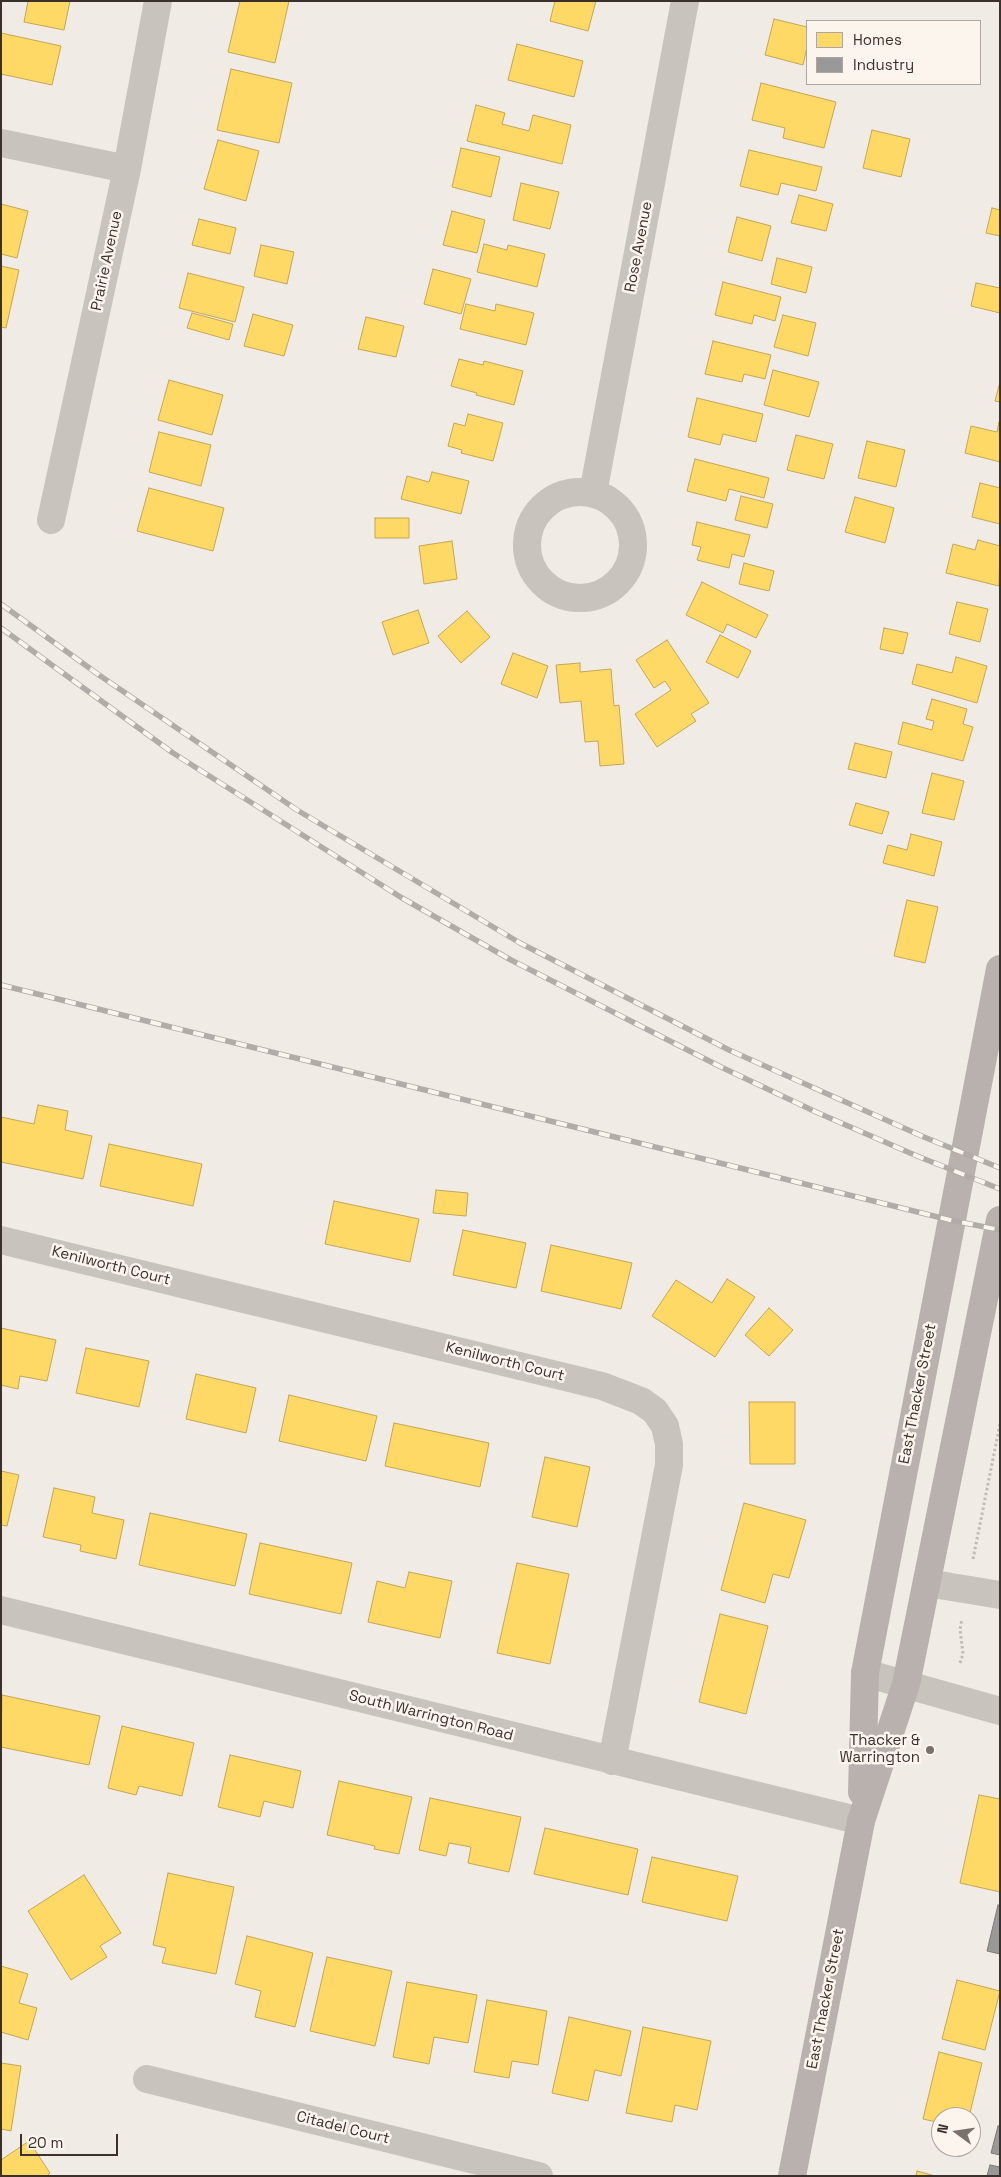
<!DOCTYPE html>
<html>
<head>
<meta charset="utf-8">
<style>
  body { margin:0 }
  #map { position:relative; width:1001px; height:2177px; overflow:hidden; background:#f0ebe5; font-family:"Space Grotesk",sans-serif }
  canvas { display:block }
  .frame { position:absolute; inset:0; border:2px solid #3b302b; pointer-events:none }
  .legend { position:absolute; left:806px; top:20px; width:175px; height:65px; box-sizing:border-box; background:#fbf5ee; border:1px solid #aea6a0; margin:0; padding:6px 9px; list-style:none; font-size:15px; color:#3b302b }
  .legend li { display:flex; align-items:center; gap:10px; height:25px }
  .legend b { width:25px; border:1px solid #aea6a0 }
  .north { position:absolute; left:931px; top:2107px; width:50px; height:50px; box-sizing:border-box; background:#fbf5ee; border:1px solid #aea6a0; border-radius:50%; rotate:284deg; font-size:14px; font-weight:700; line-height:20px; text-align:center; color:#3b302b }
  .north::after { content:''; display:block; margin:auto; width:18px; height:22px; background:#7a716c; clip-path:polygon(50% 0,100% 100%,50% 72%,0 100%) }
  .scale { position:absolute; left:20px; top:2134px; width:98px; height:22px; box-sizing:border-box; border:2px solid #3b302b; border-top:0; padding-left:6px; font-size:15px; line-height:18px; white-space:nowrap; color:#3b302b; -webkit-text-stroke:4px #fbf5ee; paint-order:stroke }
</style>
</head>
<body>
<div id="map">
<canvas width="1001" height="2177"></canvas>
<div class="frame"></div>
<ul class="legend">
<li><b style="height:14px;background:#ffd966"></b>Homes</li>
<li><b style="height:14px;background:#999"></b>Industry</li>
</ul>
<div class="north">N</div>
<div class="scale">20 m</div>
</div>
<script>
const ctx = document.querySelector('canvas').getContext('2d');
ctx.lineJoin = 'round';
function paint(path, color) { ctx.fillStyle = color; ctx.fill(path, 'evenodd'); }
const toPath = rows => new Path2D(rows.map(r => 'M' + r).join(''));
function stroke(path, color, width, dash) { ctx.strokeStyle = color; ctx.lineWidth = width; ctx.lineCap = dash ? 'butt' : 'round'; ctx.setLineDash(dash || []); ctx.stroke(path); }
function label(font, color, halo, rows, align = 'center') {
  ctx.font = font + ' "Space Grotesk",sans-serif'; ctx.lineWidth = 5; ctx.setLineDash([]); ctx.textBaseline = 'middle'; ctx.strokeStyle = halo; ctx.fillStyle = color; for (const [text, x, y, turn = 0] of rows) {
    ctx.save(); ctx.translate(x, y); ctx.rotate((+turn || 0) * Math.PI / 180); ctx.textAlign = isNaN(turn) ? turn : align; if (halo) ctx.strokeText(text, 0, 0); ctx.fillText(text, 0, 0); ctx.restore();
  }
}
const homes = toPath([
  [28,1,70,1,64,30,24,22,28,1],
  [240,1,289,1,275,63,228,52,240,1],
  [555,1,596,1,588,31,550,21,555,1],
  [774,19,807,27,807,47,803,65,765,55,774,19],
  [1,33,61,46,52,85,1,74,1,33],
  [517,44,583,61,574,97,508,80,517,44],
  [231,69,292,83,279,143,217,130,231,69],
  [761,83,836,102,824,148,783,138,785,128,752,120,761,83],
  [476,105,505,113,502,124,529,131,533,115,571,125,562,164,467,141,476,105],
  [872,130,910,139,901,177,863,168,872,130],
  [218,140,259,151,246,201,204,189,218,140],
  [461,148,500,157,491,197,452,187,461,148],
  [749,150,822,167,816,191,781,183,778,195,740,186,749,150],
  [521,183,559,192,550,229,513,220,521,183],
  [799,195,833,204,826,231,791,223,799,195],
  [1,204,28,211,17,258,1,254,1,204],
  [992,208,1000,210,1000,236,986,233,992,208],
  [452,211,485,220,477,253,443,245,452,211],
  [737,217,771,226,762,261,728,252,737,217],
  [199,219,236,228,230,254,192,245,199,219],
  [484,244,507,250,508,245,545,254,537,287,477,272,484,244],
  [261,245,294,252,287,284,254,276,261,245],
  [777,258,812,267,806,293,771,284,777,258],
  [1,266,19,270,6,328,1,327,1,266],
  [433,269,471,279,461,314,424,304,433,269],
  [188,273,244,287,235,322,179,308,188,273],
  [723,282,781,297,775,321,754,315,752,324,715,315,723,282],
  [976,283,1000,288,1000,313,971,306,976,283],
  [466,304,495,311,496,304,534,313,526,345,460,329,466,304],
  [192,313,233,324,229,340,187,328,192,313],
  [253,314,293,325,284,356,244,346,253,314],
  [783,315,816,323,808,356,774,347,783,315],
  [366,317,404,326,396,357,358,349,366,317],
  [713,341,771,355,765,379,744,374,742,382,705,374,713,341],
  [459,359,483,365,484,361,523,371,514,405,476,395,477,393,451,386,459,359],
  [773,370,819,382,809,417,764,405,773,370],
  [169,380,223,395,212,435,158,420,169,380],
  [1000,382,1000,402,995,401,1000,382],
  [697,398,763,414,756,442,723,434,720,445,688,437,697,398],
  [468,414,503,423,493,461,461,453,462,450,448,446,454,423,465,426,468,414],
  [999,422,1000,462,965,453,971,426,997,432,999,422],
  [159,432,211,445,201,486,149,472,159,432],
  [796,435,833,444,824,479,787,470,796,435],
  [867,441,905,450,896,487,858,478,867,441],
  [695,459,769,478,764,498,729,489,726,501,687,491,695,459],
  [432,472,469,481,461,514,401,499,407,476,429,482,432,472],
  [980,483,1000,488,1000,524,972,517,980,483],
  [149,488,224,508,213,551,137,531,149,488],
  [741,496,773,504,767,528,735,520,741,496],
  [855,497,894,508,885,543,845,532,855,497],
  [375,518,409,518,409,538,375,538,375,518],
  [697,522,750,535,744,557,732,554,729,568,697,560,701,547,692,545,697,522],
  [978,540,1000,546,999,586,946,573,953,544,975,550,978,540],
  [452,541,457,579,424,584,419,546,452,541],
  [744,563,774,571,769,591,739,584,744,563],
  [702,582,768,615,756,638,727,624,723,633,686,615,702,582],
  [957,602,988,609,980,642,949,634,957,602],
  [418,610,429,643,393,655,382,622,418,610],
  [467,611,490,637,461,663,438,636,467,611],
  [884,628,908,633,903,654,880,649,884,628],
  [720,635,751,651,738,678,706,662,720,635],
  [667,640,709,703,691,714,696,721,657,747,635,714,671,690,665,681,654,688,636,660,667,640],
  [513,653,548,666,537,698,501,684,513,653],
  [956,657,987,666,977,703,912,684,917,664,952,673,956,657],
  [580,663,580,672,611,669,614,706,619,705,624,764,600,766,598,741,585,742,581,701,560,703,556,665,580,663],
  [932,699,967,709,963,724,973,727,963,761,898,744,903,722,932,730,934,721,926,719,932,699],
  [855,743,892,752,886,778,848,769,855,743],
  [932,773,964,781,954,820,922,813,932,773],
  [856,803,889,812,882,834,849,825,856,803],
  [911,834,942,842,934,876,883,863,888,845,907,850,911,834],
  [907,900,938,907,925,963,894,956,907,900],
  [38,1105,68,1111,65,1130,92,1136,83,1179,1,1162,1,1117,34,1124,38,1105],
  [109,1144,202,1164,193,1206,100,1186,109,1144],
  [436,1190,468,1193,466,1216,433,1213,436,1190],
  [334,1201,419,1219,410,1262,325,1244,334,1201],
  [463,1230,526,1243,516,1288,453,1275,463,1230],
  [551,1245,632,1263,621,1309,541,1291,551,1245],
  [727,1279,755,1297,715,1357,652,1316,676,1280,712,1303,727,1279],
  [769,1308,793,1330,769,1356,745,1335,769,1308],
  [1,1328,56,1340,47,1381,20,1376,18,1389,1,1385,1,1328],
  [86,1348,149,1361,139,1407,76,1393,86,1348],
  [196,1374,256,1388,246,1433,186,1419,196,1374],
  [289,1395,377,1416,366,1461,279,1441,289,1395],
  [749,1402,795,1402,795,1464,750,1464,749,1402],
  [394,1423,489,1443,480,1487,385,1466,394,1423],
  [545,1457,590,1467,577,1527,532,1517,545,1457],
  [1,1471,19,1475,7,1526,1,1525,1,1471],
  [54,1488,95,1497,92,1513,124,1520,116,1559,80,1551,81,1545,43,1537,54,1488],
  [744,1503,806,1520,789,1578,773,1574,765,1603,721,1590,744,1503],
  [150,1513,247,1534,235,1586,139,1565,150,1513],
  [260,1543,352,1563,341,1614,249,1594,260,1543],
  [517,1563,569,1574,550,1664,497,1653,517,1563],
  [409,1572,452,1581,440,1638,368,1622,377,1581,405,1588,409,1572],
  [720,1614,768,1626,746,1714,699,1702,720,1614],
  [2,1695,100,1716,89,1765,1,1747,2,1695],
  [122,1726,194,1743,182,1796,139,1786,136,1795,108,1788,122,1726],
  [230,1755,301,1771,293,1808,264,1801,260,1817,218,1807,230,1755],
  [339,1781,412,1797,399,1854,374,1849,375,1846,327,1835,339,1781],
  [979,1795,1000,1799,1000,1892,960,1883,979,1795],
  [430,1798,521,1817,509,1872,468,1863,471,1847,449,1843,446,1856,419,1850,430,1798],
  [545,1828,638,1849,628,1895,534,1874,545,1828],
  [652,1857,738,1876,727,1921,642,1902,652,1857],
  [168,1873,234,1887,216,1974,162,1963,166,1948,153,1945,168,1873],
  [84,1875,121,1933,100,1946,107,1957,71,1980,28,1911,84,1875],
  [247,1936,313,1953,295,2027,255,2017,261,1991,235,1984,247,1936],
  [327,1957,392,1971,375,2046,310,2031,327,1957],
  [1,1966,28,1974,19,2003,37,2008,28,2040,1,2032,1,1966],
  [957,1980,1000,1991,985,2050,942,2039,957,1980],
  [407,1982,477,1995,468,2043,434,2037,429,2064,393,2057,407,1982],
  [487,2000,547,2011,538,2065,512,2061,509,2078,474,2072,487,2000],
  [569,2017,631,2031,621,2076,595,2070,588,2101,552,2093,569,2017],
  [643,2027,711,2041,697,2110,675,2105,672,2122,626,2113,643,2027],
  [939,2052,982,2063,969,2117,941,2117,941,2123,923,2119,939,2052],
  [1,2063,21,2066,11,2131,1,2129,1,2063],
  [29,2141,50,2173,47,2176,1,2176,1,2160,29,2141],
  [917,2171,935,2176,916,2176,917,2171]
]);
const industry = toPath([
  [998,1905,1000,1906,1000,1954,987,1951,998,1905],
  [998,2126,1000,2126,1000,2155,991,2153,998,2126],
  [990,2165,1000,2167,1000,2176,987,2176,990,2165]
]);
const path = toPath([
  [973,1559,1000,1424],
  [960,1663,963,1654,960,1629,962,1619]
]);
const minor = toPath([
  [1,143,127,169],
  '527 545a53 53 0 1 1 106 0a53 53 0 1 1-106 0Z',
  [593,493,685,1],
  [51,520,127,169,158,1],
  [1,1240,602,1386,641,1401,655,1411,665,1426,669,1444,669,1465,612,1761],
  [927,1583,1000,1595],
  [1,1610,861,1821],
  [865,1673,1000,1711],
  [147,2079,539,2176]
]);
const major = toPath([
  [862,1792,865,1673,1000,969],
  [792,2176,861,1821,906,1684,1000,1220]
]);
const rail = toPath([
  [1,604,99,675,297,810,520,943,729,1050,924,1137,1000,1168],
  [1,628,173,753,402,898,511,960,721,1067,816,1112,917,1156,1000,1189],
  [1,985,950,1220,1000,1230]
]);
const markers = [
  [930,1750,5,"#7a716c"]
];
const streetNames = [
  ["Rose Avenue",639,247,-79],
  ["Prairie Avenue",107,261,-78],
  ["Kenilworth Court",111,1266,14],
  ["Kenilworth Court",505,1362,14],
  ["East Thacker Street",918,1394,-79],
  ["South Warrington Road",431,1716,14],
  ["East Thacker Street",826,1999,-79],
  ["Citadel Court",343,2128,14]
];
const poiNames = [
  ["Thacker &",920,1741],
  ["Warrington",920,1758]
];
paint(homes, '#ffd966');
stroke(homes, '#c4a654', 1);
paint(industry, '#999');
stroke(industry, '#7d7a78', 1);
stroke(path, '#c2bbb6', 3, [2.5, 2.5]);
stroke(minor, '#c9c3be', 28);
stroke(major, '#b8b1ad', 28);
stroke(rail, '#b1aca8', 5.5);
stroke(rail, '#fbf5ee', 4, [11]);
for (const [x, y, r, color] of markers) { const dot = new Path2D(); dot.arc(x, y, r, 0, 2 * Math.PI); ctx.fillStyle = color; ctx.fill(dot); stroke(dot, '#fbf5ee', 2); }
label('15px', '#3b302b', '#fbf5ee', streetNames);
label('15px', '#3b302b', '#fbf5ee', poiNames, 'right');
</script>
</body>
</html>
